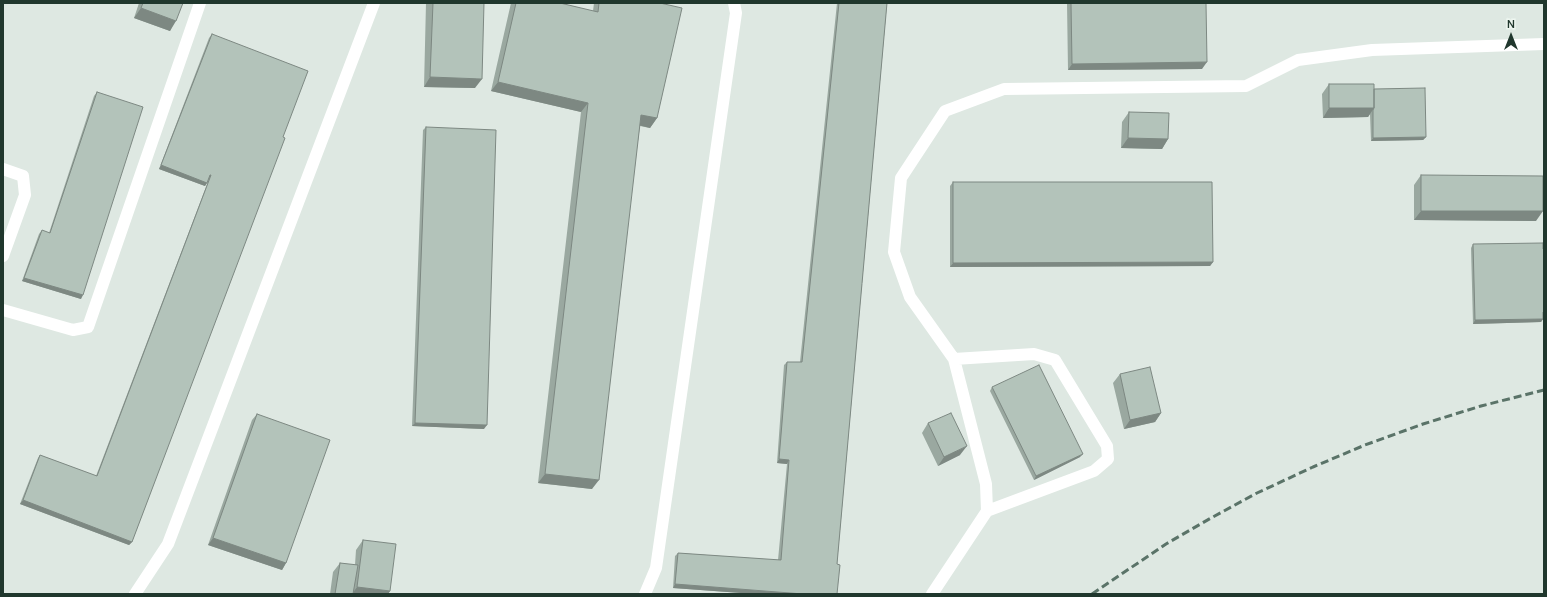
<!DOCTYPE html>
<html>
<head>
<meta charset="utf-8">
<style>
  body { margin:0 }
  #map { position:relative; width:1547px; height:597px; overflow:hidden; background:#dee8e2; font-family:Manrope,sans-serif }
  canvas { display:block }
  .frame { position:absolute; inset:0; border:4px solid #20372d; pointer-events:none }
  .north { position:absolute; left:1491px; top:16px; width:40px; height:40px; -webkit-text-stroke:3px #eef6f0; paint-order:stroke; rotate:0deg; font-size:11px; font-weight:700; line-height:16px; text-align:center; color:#20372d }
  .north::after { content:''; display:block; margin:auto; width:14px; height:18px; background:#20372d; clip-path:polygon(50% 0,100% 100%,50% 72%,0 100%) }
</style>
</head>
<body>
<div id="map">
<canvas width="1547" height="597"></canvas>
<div class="frame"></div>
<div class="north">N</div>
</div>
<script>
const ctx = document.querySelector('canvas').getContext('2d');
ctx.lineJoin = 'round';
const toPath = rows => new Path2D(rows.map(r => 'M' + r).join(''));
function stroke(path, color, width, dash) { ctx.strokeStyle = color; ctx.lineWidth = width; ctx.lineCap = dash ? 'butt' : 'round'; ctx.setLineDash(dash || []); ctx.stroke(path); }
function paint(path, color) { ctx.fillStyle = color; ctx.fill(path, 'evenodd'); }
const lane = toPath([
  [3,169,23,176,25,195,3,256],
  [3,310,73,330,88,327,200,3],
  [954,359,1034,354,1055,360,1107,446,1108,459,1094,471,987,511],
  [135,594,168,544,374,3],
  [645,594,656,568,736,13,734,3],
  [932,594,987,511,986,484,954,359,910,297,894,252,901,178,945,111,1004,89,1246,86,1298,60,1372,50,1544,44]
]);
const rail = toPath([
  [1092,594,1166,544,1211,518,1257,493,1313,467,1365,445,1423,424,1481,406,1544,390]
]);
const wall = toPath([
  [139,3,183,3,170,31,134,18],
  [426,3,484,3,475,88,424,87],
  [511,3,560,3,593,11,594,3,660,3,657,118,650,128,640,126,592,489,538,483,581,112,491,91],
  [837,3,887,3,837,564,837,594,755,594,673,588,675,556,678,553,778,560,787,464,777,463,784,365,787,362,800,362],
  [1067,3,1206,3,1202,69,1068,70],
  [212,34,283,137,132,542,129,545,20,504,38,458,40,455,96,476,209,179,205,186,159,169,209,38],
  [1329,84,1374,89,1426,137,1423,140,1371,141,1370,114,1368,117,1323,118,1322,94],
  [97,92,81,299,22,281,39,234,42,230,49,233,94,96],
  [1129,112,1168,139,1162,149,1121,148,1122,122],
  [426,127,484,429,412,426,423,130],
  [1421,175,1536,221,1414,220,1414,185],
  [953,182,1213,262,1210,266,950,267,950,186],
  [1473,244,1543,315,1543,319,1541,322,1473,324,1471,248],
  [1120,374,1161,413,1155,422,1124,429,1113,383],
  [992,387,1080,457,1034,480,990,391],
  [257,414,286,563,282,570,208,545,252,420],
  [928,423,960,455,938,466,922,433],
  [363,540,390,591,388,594,330,594,333,572,340,563,355,565,356,550]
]);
const shadedWall = toPath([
  [141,8,176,21,170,31,134,18],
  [1207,62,1202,69,1068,70,1072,64],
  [430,77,482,79,475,88,424,87],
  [498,82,588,103,581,112,491,91],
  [1329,108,1374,108,1368,117,1323,118],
  [641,115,657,118,650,128,634,124],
  [1426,137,1423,140,1371,141,1373,138],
  [1128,138,1168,139,1162,149,1121,148],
  [161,165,207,183,205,186,159,169],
  [1421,211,1543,211,1536,221,1414,220],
  [1213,262,1210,266,950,267,953,263],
  [24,278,83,295,81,299,22,281],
  [1543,319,1541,322,1473,324,1475,320],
  [1161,413,1155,422,1124,429,1130,420],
  [415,423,487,425,484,429,412,426],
  [967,446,960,455,938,466,944,457],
  [1083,454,1080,457,1034,480,1036,476],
  [779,459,789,460,787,464,777,463],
  [545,474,599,480,592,489,538,483],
  [23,500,132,542,129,545,20,504],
  [213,538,286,563,282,570,208,545],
  [675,584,803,594,755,594,673,588],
  [357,587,390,591,388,594,352,594]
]);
const building = toPath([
  [143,3,183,3,176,21,141,8,143,3],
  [433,3,484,3,482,79,430,77,433,3],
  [516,3,560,3,598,12,599,3,660,3,682,8,657,118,641,115,599,480,545,474,588,103,498,82,516,3],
  [839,3,887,3,837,564,840,565,837,594,803,594,675,584,678,553,781,560,789,460,779,459,787,362,802,362,839,3],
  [1071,3,1206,3,1207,62,1072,64,1071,3],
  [212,34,308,71,283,137,285,138,132,542,23,500,40,455,97,476,211,175,210,175,207,183,161,165,212,34],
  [1329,84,1374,84,1374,108,1329,108,1329,84],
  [1425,88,1426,137,1373,138,1373,110,1374,108,1374,89,1425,88],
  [97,92,143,107,83,295,24,278,42,230,50,233,97,92],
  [1129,112,1169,113,1168,139,1128,138,1129,112],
  [426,127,496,130,487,425,415,423,426,127],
  [1421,175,1543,176,1543,211,1421,211,1421,175],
  [953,182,1212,182,1213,262,953,263,953,182],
  [1543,243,1543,249,1544,249,1544,312,1543,312,1543,319,1475,320,1473,244,1543,243],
  [1039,365,1083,454,1036,476,992,387,1039,365],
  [1150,367,1161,413,1130,420,1120,374,1150,367],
  [951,413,967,446,944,457,928,423,951,413],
  [257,414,330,440,286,563,213,538,257,414],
  [363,540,396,544,390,591,357,587,363,540],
  [340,563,358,565,353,594,335,594,340,563]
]);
stroke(lane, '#fff', 12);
stroke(rail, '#5a7368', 3, [8, 4]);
paint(wall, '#9aa8a0');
paint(shadedWall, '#7d8882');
paint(building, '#b3c3ba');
stroke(building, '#7d8882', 1);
</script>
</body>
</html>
